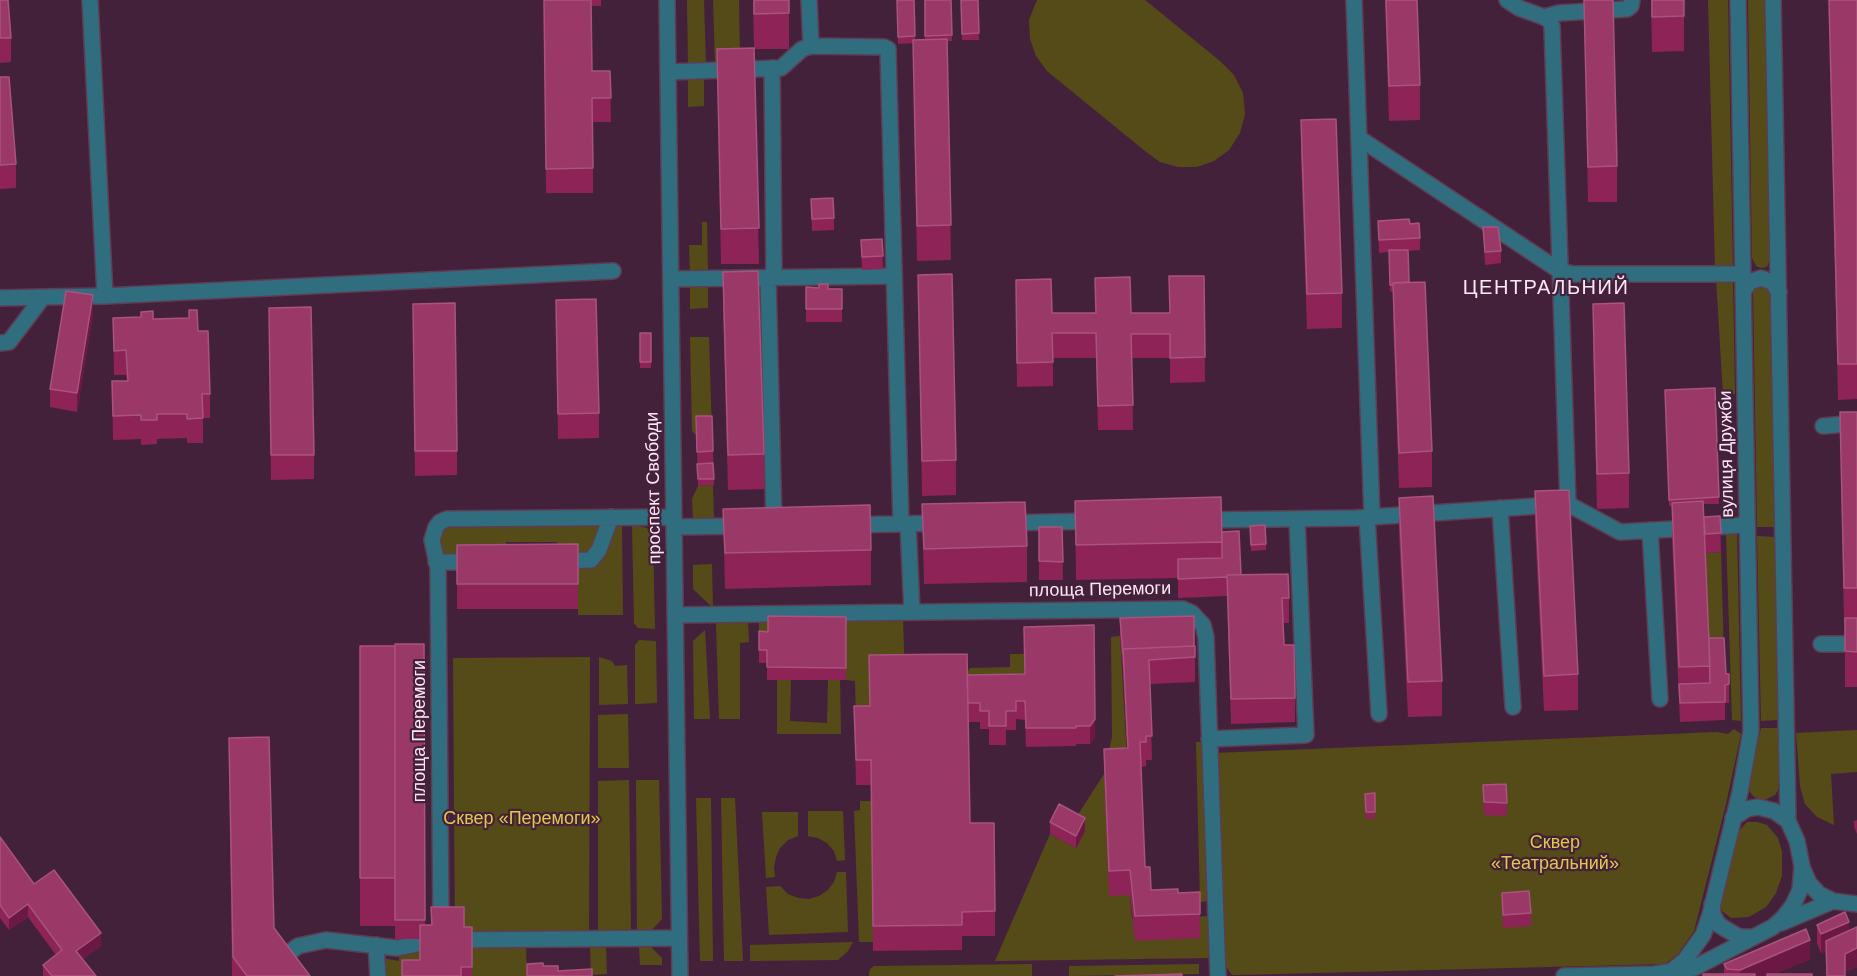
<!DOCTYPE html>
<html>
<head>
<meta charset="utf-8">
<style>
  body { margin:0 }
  canvas { display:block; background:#44213a }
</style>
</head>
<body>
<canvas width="1857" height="976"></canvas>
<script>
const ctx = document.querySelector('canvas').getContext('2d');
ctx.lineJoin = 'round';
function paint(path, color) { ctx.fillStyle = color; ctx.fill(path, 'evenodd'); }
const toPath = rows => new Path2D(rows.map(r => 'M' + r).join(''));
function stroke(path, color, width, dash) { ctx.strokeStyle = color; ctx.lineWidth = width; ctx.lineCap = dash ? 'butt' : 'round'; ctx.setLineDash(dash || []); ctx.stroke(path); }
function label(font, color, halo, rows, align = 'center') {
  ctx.font = font + ' Arial,sans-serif'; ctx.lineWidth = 4.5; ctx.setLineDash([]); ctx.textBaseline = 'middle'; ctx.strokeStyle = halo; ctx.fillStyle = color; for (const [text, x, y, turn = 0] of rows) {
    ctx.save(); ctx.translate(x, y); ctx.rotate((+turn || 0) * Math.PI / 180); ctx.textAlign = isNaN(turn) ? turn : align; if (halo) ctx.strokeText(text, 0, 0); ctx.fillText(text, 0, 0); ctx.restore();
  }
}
const green = toPath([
  [687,0,704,0,706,66,688,66],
  [713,0,739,0,740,64,715,65],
  [1037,0,1145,0,1220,61,1234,75,1243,93,1245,114,1240,133,1229,150,1214,161,1197,167,1178,167,1160,162,1145,151,1047,71,1036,56,1030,39,1029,20],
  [1708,0,1728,0,1733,269,1715,269],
  [1748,0,1766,0,1770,259,1767,267,1761,268,1756,266,1752,258],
  [704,75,704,106,688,107,688,76],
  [702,222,707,222,708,273,690,273,689,245,702,245],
  [1716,279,1733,279,1735,394,1723,394],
  [1761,282,1771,291,1775,527,1757,527,1753,288],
  [690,284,708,284,708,308,690,309],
  [690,337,709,337,712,435,696,435,692,431],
  [713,485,714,519,693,519,692,499,698,486],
  [604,524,590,554,557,557,557,542,506,542,506,557,451,557,442,554,438,539,441,530,449,525],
  [614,524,622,524,623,615,578,615,578,566],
  [632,524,647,528,653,535,655,629,638,628,634,623],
  [1737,533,1741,721,1732,720,1726,534],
  [1757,536,1775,537,1778,720,1761,721],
  [1721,552,1724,657,1709,657,1704,553],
  [712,564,713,608,693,589,693,565],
  [903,620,905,679,870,718,856,718,855,681,846,680,846,630,768,644,759,644,759,622],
  [748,622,749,642,740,643,740,719,719,719,716,623],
  [705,630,710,719,694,719,693,641],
  [1120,636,1128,773,1109,895,1130,895,1132,919,1210,916,1211,958,995,961,1050,834,1076,848,1085,831,1072,824,1104,774,1112,737,1111,637],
  [639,640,656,641,657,703,635,704,635,645],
  [1010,654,1024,654,1025,693,967,694,967,672,970,668,1010,667],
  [590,657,589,932,455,933,453,658],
  [599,657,612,661,615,666,627,665,628,704,599,705],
  [777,680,791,680,790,721,827,723,828,680,840,680,841,734,777,734],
  [628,714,629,768,598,768,598,715],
  [1761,728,1779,728,1780,759,1778,790,1775,795,1765,800,1754,797,1747,788],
  [1734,729,1741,734,1726,804,1694,931,1678,954,1665,964,1237,975,1232,975,1222,961,1216,753,1717,732,1728,734],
  [1857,730,1857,772,1831,774,1834,825,1817,817,1805,804,1800,786,1796,733],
  [1196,742,1204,742,1209,901,1200,902],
  [629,780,631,932,598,932,598,781],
  [636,780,659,780,662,919,650,932,637,932],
  [696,798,711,798,713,961,700,961],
  [721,798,735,798,743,961,724,961],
  [860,801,871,801,874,942,859,942,854,811,860,810],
  [808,811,843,811,845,860,837,861,834,851,827,843,818,838,808,836],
  [762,812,798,812,798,836,788,840,780,848,776,857,774,867,775,877,766,878],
  [1747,822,1757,822,1767,825,1778,838,1782,852,1782,876,1776,893,1766,907,1749,917,1731,918,1722,911,1720,904,1736,839,1738,832],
  [837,872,846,872,848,932,769,935,766,887,780,886,788,894,798,898,809,899,819,896,828,890,834,882],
  [853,942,848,951,838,960,750,961,750,945],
  [639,946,650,946,662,958,662,965,640,965],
  [426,947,526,948,527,976,383,976,382,958,399,961,399,954,426,952],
  [590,947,606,947,607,974,591,975],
  [1032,964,1032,976,869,976,869,974,870,969,874,966],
  [1199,964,1199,974,1069,976,1069,966]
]);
const minor = toPath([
  [90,0,105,296],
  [667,0,680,976],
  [809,0,811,46],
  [1354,0,1372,517],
  [1507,0,1519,8,1544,17,1550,21,1552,26,1568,504],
  [1773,0,1788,821],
  [1544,17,1559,13,1627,9,1631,6,1632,0],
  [772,68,774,277],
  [668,72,781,68,802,49,811,46,884,47,888,49,901,524],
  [1359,138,1560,271,1573,274,1743,274],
  [768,277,774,525],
  [671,279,894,276],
  [1744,290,1750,282,1761,278,1772,282,1779,292],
  [0,298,43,297],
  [0,343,9,342,43,297,105,296,613,271],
  [1823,426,1857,423],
  [1500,508,1513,707],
  [1367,517,1379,714],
  [1203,520,1356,518,1568,504,1620,532,1747,525],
  [1005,523,1095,521],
  [908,524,912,612],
  [849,525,942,523],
  [674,527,741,526],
  [1650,530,1660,699],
  [558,561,591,560,599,550,611,517],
  [436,562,477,562],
  [675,615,1183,609,1192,613,1203,625,1206,637,1218,976],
  [1821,644,1857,644],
  [1209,739,1306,735,1297,519],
  [1802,867,1809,883,1819,894,1833,901],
  [1712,904,1713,915,1719,925,1739,937,1750,937],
  [1781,923,1833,901,1857,904],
  [441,926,438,568,432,540,436,527,440,522,447,519,674,517],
  [451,940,679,938],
  [376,945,378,976],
  [275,963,298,946,326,940,397,948,438,940],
  [1669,973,1685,960,1703,935,1710,915,1740,792,1751,731,1738,0],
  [1564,976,1654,974,1694,968,1773,927,1783,918,1793,905,1800,890,1802,866,1797,841,1788,821,1774,811,1758,807,1747,809,1733,818]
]);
const wall = toPath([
  [0,0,11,38,11,62,0,63],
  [544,0,601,0,601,6,591,6,592,71,610,71,611,122,593,122,593,193,546,193],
  [753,0,789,0,789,49,754,49,759,264,721,264,717,49,754,48],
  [897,0,914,0,915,40,925,40,924,0,951,0,952,41,947,41,951,260,917,261,913,43,898,44],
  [961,0,978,0,979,40,962,40],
  [1385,0,1417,0,1420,85,1420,120,1389,121],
  [1584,0,1617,166,1617,202,1588,202],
  [1651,0,1684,0,1684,51,1652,52],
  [1829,0,1857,0,1857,399,1838,400],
  [0,77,16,164,16,188,0,189],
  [1301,120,1342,293,1342,328,1307,329,1301,156],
  [811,199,834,218,834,230,812,231],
  [1378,221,1410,224,1420,238,1420,250,1408,251,1409,282,1432,451,1432,487,1399,488,1393,318,1393,291,1390,292,1389,252,1379,253],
  [1483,227,1501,251,1501,263,1485,265],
  [882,239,883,269,862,270,861,240],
  [723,272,764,454,764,489,728,490,723,308],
  [918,275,956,460,956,495,922,496],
  [1204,276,1205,382,1170,383,1170,358,1132,358,1133,430,1098,430,1096,358,1053,358,1053,386,1017,387,1016,280,1052,313,1095,313,1095,278,1131,313,1169,313],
  [806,287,842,289,842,322,806,322],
  [556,300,599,413,599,438,558,439],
  [1593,304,1629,473,1629,508,1597,509,1593,340],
  [93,314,77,412,50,407,50,389],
  [113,318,153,319,198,331,210,394,210,418,203,418,203,443,187,443,187,438,157,439,157,444,141,445,141,439,113,440,112,381,127,381,126,375,114,375],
  [413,328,457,451,457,475,415,476],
  [269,332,314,455,314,479,271,480],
  [640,333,651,333,651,368,640,368],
  [1715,388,1719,504,1703,504,1704,517,1720,516,1721,552,1706,553,1709,638,1726,674,1729,684,1729,703,1725,703,1725,720,1680,722,1672,538,1672,506,1669,506,1665,390],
  [1840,412,1857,412,1857,687,1845,687,1845,623,1844,623],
  [696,416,712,416,714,485,698,486],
  [1535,491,1578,674,1578,710,1544,711,1535,526],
  [1399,498,1442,681,1442,716,1408,717,1399,533],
  [1075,501,1222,532,1241,575,1289,598,1289,623,1283,623,1284,645,1295,698,1295,722,1231,724,1227,596,1178,598,1178,578,1076,580],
  [922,504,1027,546,1027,582,924,584],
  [723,509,871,550,871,585,725,589],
  [1039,527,1062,527,1063,580,1039,580],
  [1250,532,1266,544,1266,550,1251,551],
  [578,544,578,609,457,609,457,545],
  [846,617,846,680,767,680,767,663,759,663,759,631,768,632],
  [1120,618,1195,657,1195,682,1150,684,1152,760,1146,760,1146,766,1141,767,1145,867,1151,890,1178,893,1200,892,1200,938,1135,941,1130,895,1109,896,1104,774,1104,749,1127,748,1123,673,1120,636],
  [1094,625,1095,737,1090,744,1076,744,1076,746,1026,747,1025,720,1016,719,1016,730,1006,730,1006,745,989,745,989,729,980,729,980,722,968,722,970,823,995,911,995,936,962,936,962,950,873,951,871,785,856,785,854,706,869,706,967,675,1025,674],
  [424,644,425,925,431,925,431,907,464,927,472,927,472,976,402,976,420,960,420,939,395,939,395,926,360,926,360,646,395,646],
  [229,738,274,928,310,976,232,976],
  [1506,784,1507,816,1484,815,1483,785],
  [1375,793,1375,819,1366,819,1365,794],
  [1857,820,1857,834,1854,827,1854,821],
  [1050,822,1085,831,1076,848,1050,834],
  [0,837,34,884,101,946,83,959,96,976,43,976,43,965,56,955,28,917,9,930,0,918],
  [1502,893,1531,913,1531,926,1503,928],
  [1817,925,1849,931,1857,927,1857,967,1845,972,1845,976,1826,976,1826,951,1821,953,1817,943],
  [1810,959,1774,974,1724,974,1724,964]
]);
const shadedWall = toPath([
  [93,295,93,314,77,412,77,393],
  [1095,719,1095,737,1090,744,1090,726],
  [1085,818,1085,831,1076,848,1076,836],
  [28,904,28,917,9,930,9,918],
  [1849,922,1849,941,1821,953,1821,934],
  [101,933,101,946,76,964,76,951],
  [1810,940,1810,959,1770,976,1740,976,1740,970],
  [1857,948,1857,967,1845,972,1845,954]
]);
const building = toPath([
  [0,0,8,0,11,38,0,38,0,0],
  [544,0,591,0,592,71,610,71,611,98,592,98,593,168,546,169,544,0],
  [754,0,789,0,789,13,754,14,754,0],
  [897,0,914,0,915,36,898,37,897,0],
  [925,0,951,0,952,35,925,36,925,0],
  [961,0,978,0,979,33,962,34,961,0],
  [1386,0,1417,0,1420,85,1389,86,1386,0],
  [1584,0,1613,0,1617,166,1588,167,1584,0],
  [1652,0,1684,0,1684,16,1652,17,1652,0],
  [1829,0,1857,0,1857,364,1838,364,1829,0],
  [947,39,951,225,917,226,913,40,947,39],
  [754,48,759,228,721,229,717,49,754,48],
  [0,77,9,77,16,164,0,165,0,77],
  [1336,119,1342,293,1307,294,1301,120,1336,119],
  [833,198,834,218,812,219,811,199,833,198],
  [1409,219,1410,224,1419,223,1420,238,1379,240,1378,221,1409,219],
  [1483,227,1498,227,1501,251,1485,252,1483,227],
  [882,239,883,256,862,257,861,240,882,239],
  [1389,250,1408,250,1409,282,1393,283,1393,285,1390,285,1389,250],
  [758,271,764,454,728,455,723,272,758,271],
  [952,274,956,460,922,461,918,275,952,274],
  [1169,276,1204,276,1205,357,1170,358,1170,334,1131,334,1133,405,1098,406,1096,333,1052,333,1053,362,1017,363,1016,280,1051,279,1052,313,1096,313,1095,278,1130,277,1131,313,1170,313,1169,276],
  [1425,282,1432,451,1399,453,1393,283,1425,282],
  [819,284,828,284,828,289,842,289,842,309,806,309,806,287,819,288,819,284],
  [66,291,93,295,77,393,50,389,66,291],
  [596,299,599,413,558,414,556,300,596,299],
  [455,303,457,451,415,451,413,304,455,303],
  [1624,303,1629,473,1597,474,1593,304,1624,303],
  [311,307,314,455,271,455,269,308,311,307],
  [189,310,197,310,198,331,208,331,210,394,202,394,203,418,187,419,187,414,157,414,157,420,141,420,141,415,113,416,112,381,128,381,126,350,114,351,113,318,141,317,141,312,153,311,153,319,189,318,189,310],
  [640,333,651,333,651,362,640,362,640,333],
  [1715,388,1719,497,1669,500,1665,390,1715,388],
  [1840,412,1857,412,1857,588,1844,588,1840,412],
  [696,416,712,416,713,451,697,452,696,416],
  [713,463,714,479,698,479,697,464,713,463],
  [1569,490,1578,674,1544,676,1535,491,1569,490],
  [1433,496,1442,681,1408,682,1399,498,1433,496],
  [1221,497,1222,542,1076,545,1075,501,1221,497],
  [1703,501,1710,666,1679,667,1672,503,1703,501],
  [1025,502,1027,546,924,549,922,504,1025,502],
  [870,505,871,550,725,553,723,509,870,505],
  [1720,516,1721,533,1705,534,1704,517,1720,516],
  [1265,525,1266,544,1251,545,1250,526,1265,525],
  [1039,527,1062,527,1063,562,1039,561,1039,527],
  [1239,531,1241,575,1227,575,1227,577,1178,579,1178,559,1222,558,1222,532,1239,531],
  [578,544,578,584,457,584,457,545,578,544],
  [1288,574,1289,598,1282,598,1284,645,1294,645,1295,698,1231,699,1227,575,1288,574],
  [768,616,846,617,846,668,767,667,767,650,759,650,759,631,768,632,768,616],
  [1194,616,1194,646,1123,649,1123,654,1120,618,1194,616],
  [1845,618,1857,618,1857,652,1845,651,1845,618],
  [1094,625,1095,719,1090,726,1076,726,1076,728,1026,728,1025,701,1016,701,1016,711,1006,711,1006,726,989,726,989,711,980,711,980,703,968,703,967,675,1025,674,1024,627,1094,625],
  [1709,638,1724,638,1726,674,1729,674,1729,684,1725,685,1725,702,1680,703,1679,684,1710,683,1709,638],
  [395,644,424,644,425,920,395,920,395,644],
  [360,646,395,646,395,878,360,878,360,646],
  [1195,646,1195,657,1149,660,1152,736,1146,736,1146,742,1140,742,1145,867,1150,867,1151,890,1178,889,1178,893,1200,892,1200,914,1135,916,1130,870,1109,871,1104,749,1128,748,1123,649,1195,646],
  [967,654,970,823,994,823,995,911,962,912,962,925,873,926,871,760,856,760,854,706,870,706,869,655,967,654],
  [269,737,274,928,310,976,247,976,233,957,229,738,269,737],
  [1506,784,1507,803,1484,802,1483,785,1506,784],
  [1375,793,1375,812,1366,812,1365,794,1375,793],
  [1059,804,1085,818,1076,836,1050,822,1059,804],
  [0,837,34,884,54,870,101,933,76,951,96,976,52,976,43,965,62,950,28,904,9,918,0,905,0,837],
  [1529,891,1531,913,1503,915,1502,893,1529,891],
  [431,907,464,907,464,927,472,927,472,967,461,967,461,976,402,976,402,960,420,960,420,925,432,925,431,907],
  [1845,912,1849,922,1821,934,1817,925,1845,912],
  [1857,927,1857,948,1845,954,1845,976,1827,976,1826,941,1857,927],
  [1806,929,1810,940,1740,970,1727,969,1724,964,1806,929],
  [543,963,543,966,558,966,558,971,592,969,592,976,527,976,527,964,543,963],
  [1182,974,1182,976,1115,976,1182,974],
  [1703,974,1755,974,1755,976,1703,976,1703,974],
  [1767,974,1812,974,1812,976,1767,976,1767,974]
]);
const streetNames = [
  ["вулиця Дружби",1727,454,-91],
  ["проспект Свободи",654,488,-91],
  ["площа Перемоги",1100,590,-1],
  ["площа Перемоги",420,731,-90]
];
const parkNames = [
  ["Сквер «Перемоги»",522,819],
  ["Сквер",1555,843],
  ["«Театральний»",1555,864]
];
const neighbourhoodNames = [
  ["ЦЕНТРАЛЬНИЙ",1546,288]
];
paint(green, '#554b18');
stroke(minor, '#5e3d54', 18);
stroke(minor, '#306e7f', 15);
paint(wall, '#8d2356');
paint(shadedWall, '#6b1944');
paint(building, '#9a3867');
stroke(building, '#a9537e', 1.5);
label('18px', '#fee6f6', '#44213a', streetNames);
label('18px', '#e1c849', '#44213a', parkNames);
ctx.letterSpacing = '1.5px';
label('20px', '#fee6f6', '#44213a', neighbourhoodNames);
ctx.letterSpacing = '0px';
</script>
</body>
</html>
